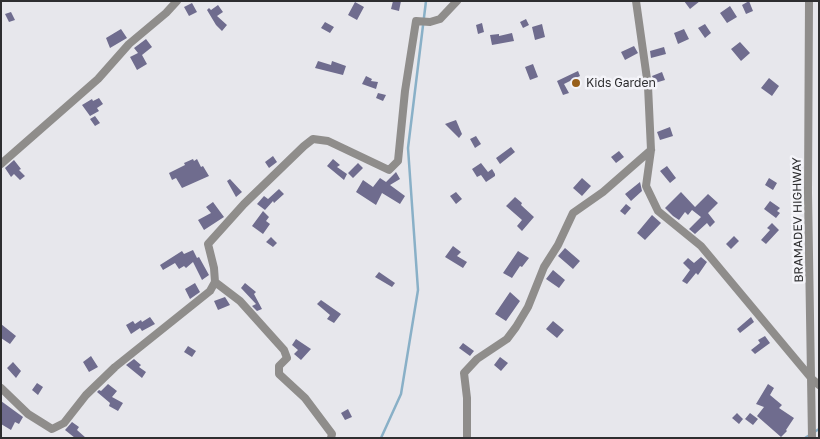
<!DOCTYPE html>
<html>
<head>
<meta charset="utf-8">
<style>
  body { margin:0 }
  #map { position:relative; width:820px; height:439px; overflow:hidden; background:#e7e7ec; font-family:"Golos Text",sans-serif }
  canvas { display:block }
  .frame { position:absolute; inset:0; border:2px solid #2e2e30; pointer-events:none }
</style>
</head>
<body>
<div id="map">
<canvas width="820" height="439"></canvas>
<div class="frame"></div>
</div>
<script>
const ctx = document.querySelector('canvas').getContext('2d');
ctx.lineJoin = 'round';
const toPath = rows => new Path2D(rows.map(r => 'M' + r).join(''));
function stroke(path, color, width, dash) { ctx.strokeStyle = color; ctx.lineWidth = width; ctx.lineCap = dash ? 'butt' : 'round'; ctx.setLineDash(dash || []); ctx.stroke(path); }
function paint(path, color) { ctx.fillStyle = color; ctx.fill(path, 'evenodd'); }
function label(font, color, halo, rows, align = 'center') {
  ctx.font = font + ' "Golos Text",sans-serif'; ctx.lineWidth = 5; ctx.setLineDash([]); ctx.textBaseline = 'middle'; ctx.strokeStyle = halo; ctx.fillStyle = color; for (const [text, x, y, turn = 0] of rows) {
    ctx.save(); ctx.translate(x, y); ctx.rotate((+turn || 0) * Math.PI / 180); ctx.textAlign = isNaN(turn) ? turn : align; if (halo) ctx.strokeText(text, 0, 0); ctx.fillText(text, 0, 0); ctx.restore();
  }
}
const stream = toPath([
  [381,438,401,394,418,290,408,148,426,1],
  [805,438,819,429]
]);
const building = toPath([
  [393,1,401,1,399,11,391,9],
  [684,1,700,1,690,9],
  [749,1,753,11,746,14,742,5],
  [355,2,364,7,357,20,348,15],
  [192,3,197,12,189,16,184,7],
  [218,5,223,12,217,16,227,25,222,31,216,25,207,10,209,8,211,10],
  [730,6,737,17,727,23,720,13],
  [11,12,15,20,9,22,5,14],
  [526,19,529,25,523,28,520,22],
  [325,22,334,27,330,33,321,28],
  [482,23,484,32,478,34,476,25],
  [542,24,545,37,535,40,532,27],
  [705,24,711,33,705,38,698,28],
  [121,29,127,38,110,48,106,38],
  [684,29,689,39,678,44,674,33],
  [512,33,514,41,492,45,490,35,499,34,499,36],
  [146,39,152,47,142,55,147,64,137,70,130,57,138,53,134,48],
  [740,42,750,53,741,61,731,49],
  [634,46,638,53,625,60,621,52],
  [664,47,666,54,651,58,650,51],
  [318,61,331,65,332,61,346,66,343,75,315,68],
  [533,64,538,77,530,80,525,67],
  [578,71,580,76,564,84,569,93,563,95,557,81],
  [662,72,665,80,655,83,652,76],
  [366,76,372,79,371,81,378,82,376,89,362,84],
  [769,78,779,86,772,96,761,88],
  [378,93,386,95,383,101,376,98],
  [99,98,103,104,97,108,99,111,90,116,82,105,92,99,93,101],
  [95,116,100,123,95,126,90,119],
  [456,120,462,134,459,138,445,124],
  [670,127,673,136,660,140,657,132],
  [476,136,481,144,475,148,470,139],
  [511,147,515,152,500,164,496,158],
  [619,151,624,157,616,163,611,157],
  [273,156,277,162,269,168,265,162],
  [193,159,194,161,197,159,201,167,203,166,209,176,182,188,176,178,172,180,169,173,185,165,184,163],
  [333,159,340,165,337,167,347,174,344,180,327,166],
  [14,160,21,169,19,170,25,176,20,180,14,174,11,177,5,168],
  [358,163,363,168,353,178,348,173],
  [481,163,488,172,492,169,495,174,495,176,486,182,481,175,477,177,472,169],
  [667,166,676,178,670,183,660,171],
  [396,172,400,179,390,185,405,196,400,204,382,193,376,205,356,192,363,180,373,187,380,178,386,182],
  [582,178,591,186,582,196,573,188],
  [769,178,777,183,773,190,765,185],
  [230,179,242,192,236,197,227,181],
  [640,182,642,191,631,201,625,194],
  [279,189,284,194,274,203,273,201,265,210,257,204,264,196,268,199],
  [456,192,462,199,456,204,450,196],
  [681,192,695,207,708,194,718,203,708,213,715,222,710,227,707,223,695,234,689,229,701,217,692,210,688,215,685,212,679,220,673,216,665,208],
  [515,197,522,203,521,205,534,217,522,231,517,226,522,220,506,206],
  [770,201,780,208,777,211,780,213,776,218,764,209],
  [213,202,224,217,204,230,198,220,211,213,206,207],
  [626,204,631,208,625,215,620,211],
  [263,211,269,217,266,221,270,224,263,234,252,226],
  [652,215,661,223,645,240,637,233],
  [772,223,779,230,766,244,761,240,770,230,767,228],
  [734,236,739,241,731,249,726,244],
  [271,237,277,243,273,247,266,242],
  [453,246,461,252,457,256,467,262,463,268,445,257],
  [565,248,580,261,573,269,558,256],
  [193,250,197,258,199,257,209,275,202,280,193,262,186,268,184,266,179,269,175,263,163,270,160,265,182,251,184,254],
  [518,251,529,258,522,267,520,266,512,278,503,273],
  [701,257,707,262,698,275,696,273,687,284,682,281,690,270,683,263,688,258,694,263],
  [553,270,565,280,559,288,546,279],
  [379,272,395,283,392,287,375,277],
  [195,283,200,292,190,299,185,289],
  [245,283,256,292,254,294,262,309,257,311,252,306,256,304,241,288],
  [510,292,520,301,506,321,495,314],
  [225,297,230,305,218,310,214,301],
  [321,300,341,314,334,323,327,319,330,315,317,304],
  [150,317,155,324,142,331,140,328,131,334,126,325,133,321,135,324,141,320,142,322],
  [751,317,754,322,740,333,737,329],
  [553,321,564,330,557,338,546,329],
  [1,324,16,336,10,344,1,338],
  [765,336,770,343,755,354,751,350,760,343,758,340],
  [296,339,311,349,301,360,294,354,298,350,292,345],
  [463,343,474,351,470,356,459,348],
  [188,346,196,351,192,357,184,352],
  [91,356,98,367,89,372,83,362],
  [500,357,508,363,501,371,494,365],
  [134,359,141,365,139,367,146,372,142,378,126,365],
  [13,362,21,371,16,378,7,368],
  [37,383,43,387,38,395,32,390],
  [108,384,117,391,112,397,123,403,118,411,109,406,110,403,97,392,99,390,101,391],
  [768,384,774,388,770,395,782,405,779,408,794,418,786,430,787,431,781,437,757,416,764,407,756,404],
  [1,401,23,417,19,424,15,422,11,430,1,424],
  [348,409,352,417,345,420,341,413],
  [737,413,743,419,739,424,732,418],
  [750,413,758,419,753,425,745,419],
  [72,422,79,427,77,430,86,438,75,438,65,430]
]);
const minor = toPath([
  [636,1,648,86,651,150,646,186,658,211,701,246,812,379,819,385],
  [809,1,808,193,812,438],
  [1,164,98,79,129,44,166,13,177,1],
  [215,282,240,301,284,350,287,358,279,366,279,374,305,398,332,434,331,438],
  [1,388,28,414,52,429,64,423,86,395,115,367,210,291,215,282,214,268,208,244,244,204,304,146,313,139,328,141,389,170,398,161,405,91,416,21,430,22,440,19,457,1],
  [467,438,467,398,464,373,477,359,507,339,516,327,528,307,544,267,558,245,573,213,603,192,651,150]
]);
const markers = [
  [576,83,5,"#98601a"]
];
const poiNames = [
  ["Kids Garden",586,83]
];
const streetNames = [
  ["BRAMADEV HIGHWAY",798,220,-91]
];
stroke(stream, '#89b0c7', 2.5);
paint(building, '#6f6c8e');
stroke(minor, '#8f8d8b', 8);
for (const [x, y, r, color] of markers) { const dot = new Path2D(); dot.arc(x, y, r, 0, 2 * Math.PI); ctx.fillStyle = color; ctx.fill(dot); stroke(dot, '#f4f4f9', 2); }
label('12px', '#2e2e30', '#f4f4f9', poiNames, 'left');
label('12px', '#2e2e30', '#f4f4f9', streetNames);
</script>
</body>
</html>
